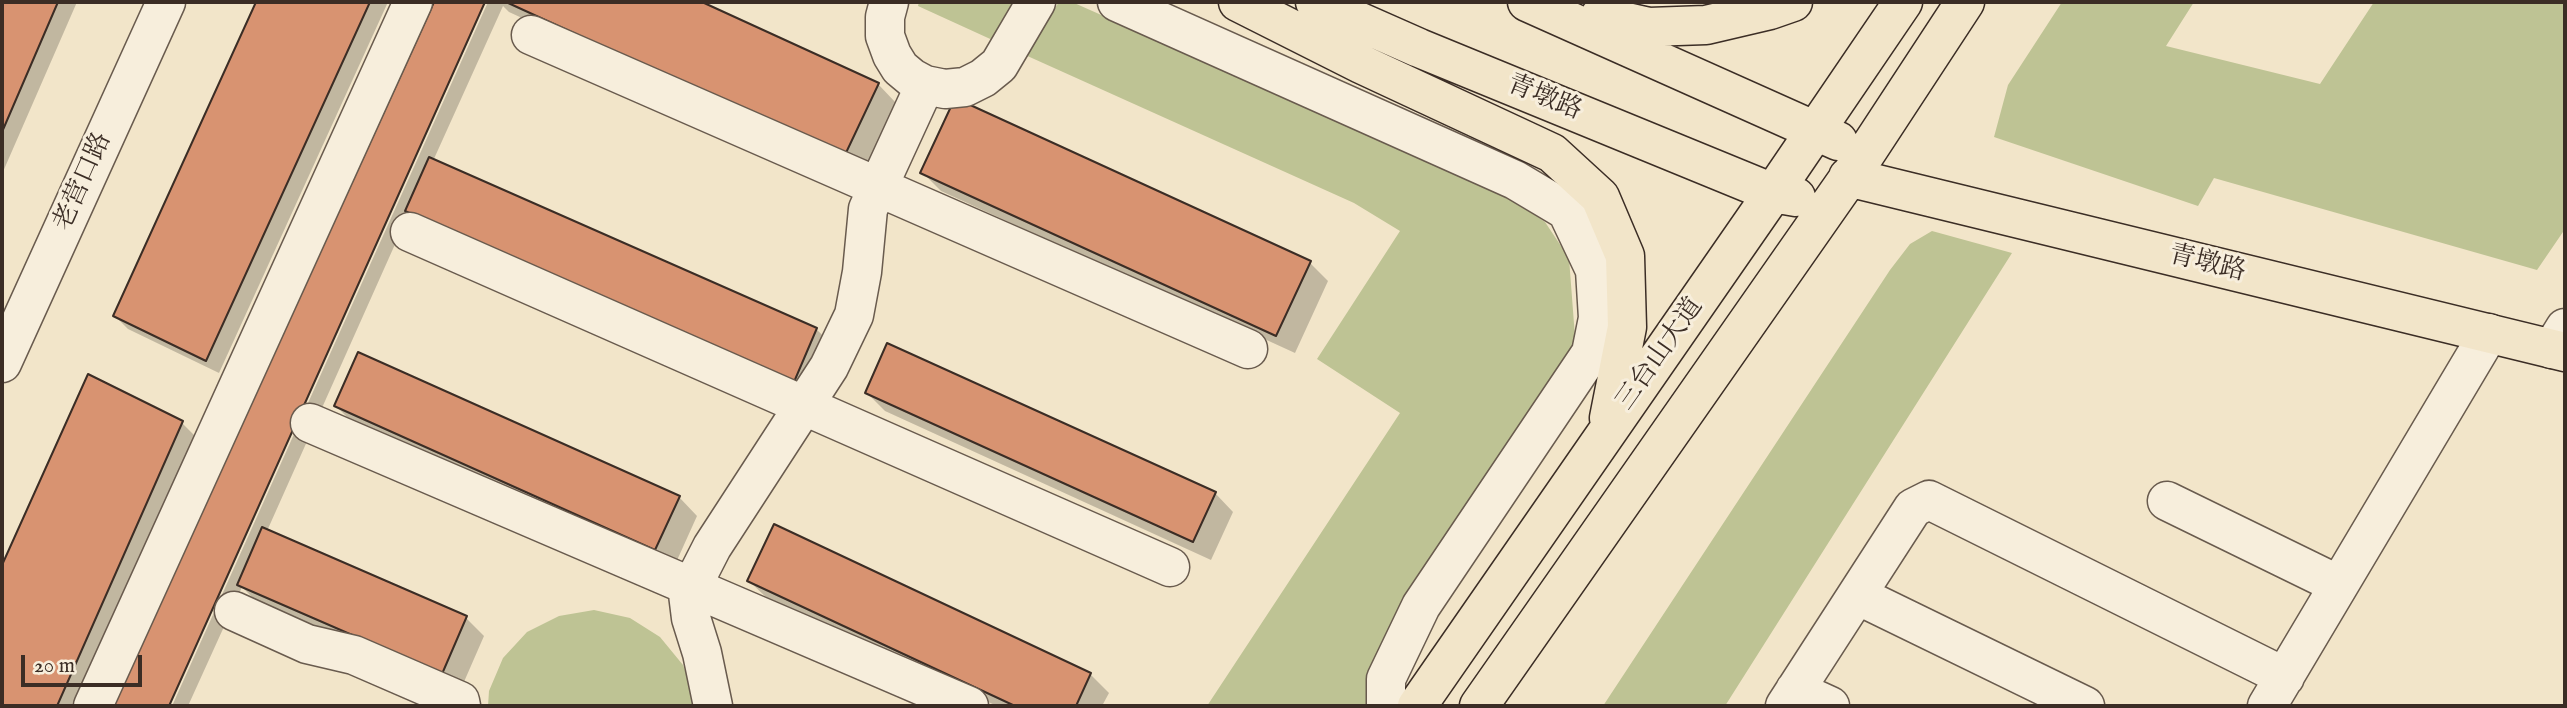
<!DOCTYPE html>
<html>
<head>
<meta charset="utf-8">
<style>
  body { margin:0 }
  #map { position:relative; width:2567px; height:708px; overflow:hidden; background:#f2e5c9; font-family:"IM FELL English",serif }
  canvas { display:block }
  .frame { position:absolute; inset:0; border:4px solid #3b2d25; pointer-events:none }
  .scale { position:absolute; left:21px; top:655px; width:121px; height:32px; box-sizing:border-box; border:4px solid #3b2d25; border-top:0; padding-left:9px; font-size:21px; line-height:24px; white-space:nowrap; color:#3b2d25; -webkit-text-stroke:5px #f7eedc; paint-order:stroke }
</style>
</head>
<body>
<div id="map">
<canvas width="2567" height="708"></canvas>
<div class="frame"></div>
<div class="scale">20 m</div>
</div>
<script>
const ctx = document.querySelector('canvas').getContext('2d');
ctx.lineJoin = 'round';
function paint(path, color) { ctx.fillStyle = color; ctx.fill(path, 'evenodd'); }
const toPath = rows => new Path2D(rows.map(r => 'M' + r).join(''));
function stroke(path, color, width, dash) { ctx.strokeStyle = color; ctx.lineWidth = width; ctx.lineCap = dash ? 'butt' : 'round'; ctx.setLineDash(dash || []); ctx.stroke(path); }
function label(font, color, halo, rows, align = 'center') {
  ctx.font = font + ' "IM FELL English","Noto Serif SC",serif'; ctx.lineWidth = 6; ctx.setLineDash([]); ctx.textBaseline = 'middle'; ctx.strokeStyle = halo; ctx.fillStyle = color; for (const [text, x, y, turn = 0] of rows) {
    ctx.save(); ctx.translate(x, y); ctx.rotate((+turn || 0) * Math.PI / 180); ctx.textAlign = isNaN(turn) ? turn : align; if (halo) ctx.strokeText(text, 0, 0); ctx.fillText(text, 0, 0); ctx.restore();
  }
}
const green = toPath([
  [919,2,1023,2,999,43,918,6],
  [1059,2,1072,2,1507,195,1545,222,1569,258,1575,337,1570,356,1366,706,1207,706,1400,413,1317,359,1400,231,1354,203,1023,54],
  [2062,2,2194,2,2166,46,2320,84,2374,2,2565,2,2565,229,2537,270,2214,178,2198,206,1994,137,2008,85],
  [1932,231,2012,253,1725,706,1603,706,1890,270,1910,244],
  [594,610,630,618,660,637,683,665,694,695,694,706,488,706,489,691,503,658,527,632,559,616]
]);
const shadow = toPath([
  [2,2,77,2,2,174],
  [258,2,388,2,219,373,128,329,115,316],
  [436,2,484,2,168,706,115,706],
  [488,2,698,2,878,84,896,103,863,175,509,12,503,6,433,161,816,329,835,347,812,399,409,213,267,531,466,618,484,636,460,691,258,603,242,587,188,706,172,706],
  [923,173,1310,263,1328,281,1295,353,941,191],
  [89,377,182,423,195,436,75,706,2,706,2,569],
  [867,393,1215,493,1233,512,1211,560,885,411],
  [336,406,679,497,697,516,674,567,354,424],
  [775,527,1090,674,1109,693,1102,706,997,706,768,599,749,581]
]);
const building = toPath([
  [2,2,58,2,2,132,2,2],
  [256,2,370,2,206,361,113,316,256,2],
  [434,2,485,2,169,706,113,706,434,2],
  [506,2,702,2,879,83,844,157,506,2],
  [955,98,1311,261,1276,336,920,173,955,98],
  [429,157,817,328,794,382,405,211,429,157],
  [887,343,1216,492,1193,542,865,393,887,343],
  [358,352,680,496,655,550,334,406,358,352],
  [88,374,183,421,57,706,2,706,2,565,88,374],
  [774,524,1091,673,1076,706,1015,706,747,581,774,524],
  [262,527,467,616,442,674,237,585,262,527]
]);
const minor = toPath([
  [889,2,885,17,885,36,892,55,900,68,912,78,925,85],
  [1117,2,1515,180,1567,211,1595,270,1598,318,1591,353,1421,606,1386,679,1386,706],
  [531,35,1248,349],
  [410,232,1170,567],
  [2552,349,2565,328],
  [2,363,166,2],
  [310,423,969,706],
  [2167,501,2339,585],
  [1857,595,2085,706],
  [234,611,307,644,354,655,460,701,461,706],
  [1795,690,1830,706],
  [93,706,413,2],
  [713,706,702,653,691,618,688,594,712,547,829,367,854,315,862,272,868,209,925,85,945,89,965,87,983,78,999,65,1036,2],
  [1785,706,1913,508,1929,500,2285,677],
  [2267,706,2489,333]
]);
const major = toPath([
  [1238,2,1361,64,1552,153,1600,197,1625,256,1627,327,1609,418],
  [1315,2,1419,48,1773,193,1796,197],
  [1527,2,1838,141],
  [1600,16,1649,27,1706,25,1770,10,1793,2],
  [1848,177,2565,352],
  [1417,706,1773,193,1903,2],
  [1479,706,1866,153,1965,2]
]);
const streetNames = [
  ["青墩路",1544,99,22],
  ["老营口路",84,182,-66],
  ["青墩路",2207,265,14],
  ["三台山大道",1661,355,-55]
];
paint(green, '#bec394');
paint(shadow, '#0003');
paint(building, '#d89371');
stroke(building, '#3b2d25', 2);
stroke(minor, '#695b4e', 41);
stroke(major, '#3b2d25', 41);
stroke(minor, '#f7eedc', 38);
stroke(major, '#f2e5c9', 38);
label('26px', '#3b2d25', '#f7eedc', streetNames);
</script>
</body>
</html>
